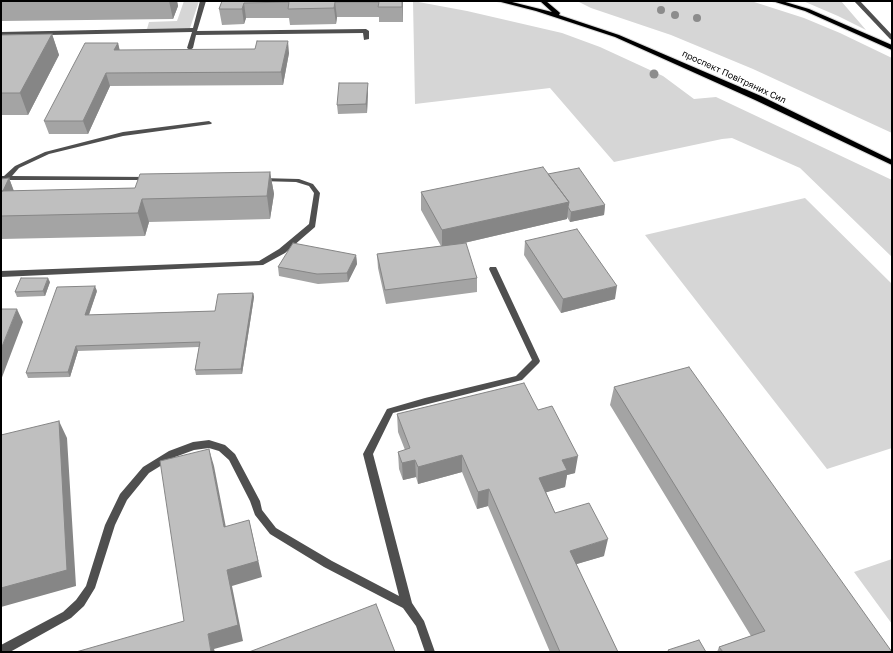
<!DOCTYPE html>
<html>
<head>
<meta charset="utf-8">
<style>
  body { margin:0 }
  #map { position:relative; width:893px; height:653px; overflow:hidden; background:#fff; font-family:"Golos Text",sans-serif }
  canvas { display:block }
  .frame { position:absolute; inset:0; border:2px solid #000; pointer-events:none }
</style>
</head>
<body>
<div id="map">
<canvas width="893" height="653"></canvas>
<div class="frame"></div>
</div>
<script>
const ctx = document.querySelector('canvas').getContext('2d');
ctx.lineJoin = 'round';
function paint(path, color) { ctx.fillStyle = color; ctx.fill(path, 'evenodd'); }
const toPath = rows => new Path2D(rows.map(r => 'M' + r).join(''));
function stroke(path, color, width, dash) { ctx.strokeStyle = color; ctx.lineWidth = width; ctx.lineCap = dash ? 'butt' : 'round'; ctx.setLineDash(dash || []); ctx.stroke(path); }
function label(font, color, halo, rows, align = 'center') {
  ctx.font = font + ' "Golos Text",sans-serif'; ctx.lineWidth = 3.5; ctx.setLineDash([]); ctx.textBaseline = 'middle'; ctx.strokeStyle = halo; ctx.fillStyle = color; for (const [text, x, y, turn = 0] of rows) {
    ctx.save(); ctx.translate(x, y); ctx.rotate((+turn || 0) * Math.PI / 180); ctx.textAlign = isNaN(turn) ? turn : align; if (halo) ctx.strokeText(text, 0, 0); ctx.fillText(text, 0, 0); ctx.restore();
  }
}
const green = toPath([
  [184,1,199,1,190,28,147,29,149,22,177,21],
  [413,1,467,11,562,33,600,47,663,76,694,99,716,97,892,180,892,257,800,168,732,138,722,139,614,162,550,88,415,104],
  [577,1,751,1,804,18,840,33,892,58,892,133,753,69,671,35,591,8],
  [803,1,841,1,866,30,838,16],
  [805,198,892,284,892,448,827,469,645,235],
  [892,559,892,624,854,572]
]);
const service = toPath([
  [200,1,206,1,197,31,366,29,369,31,369,39,364,40,363,33,196,35,193,48,190,50,187,48,192,32,1,36,1,32,193,28,200,1],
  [209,121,212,123,211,124,123,136,49,154,19,168,12,176,149,177,152,179,151,180,1,180,1,176,4,176,15,166,45,152,123,132,209,121],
  [261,178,299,179,313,184,320,193,315,227,285,253,263,265,1,277,1,271,259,261,279,249,309,224,314,193,309,186,296,182,259,181,259,179,261,178],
  [490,267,496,267,497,269,540,361,539,363,522,380,393,413,373,454,412,603,424,621,435,652,425,652,416,626,403,608,324,567,270,534,255,515,250,501,229,460,219,451,209,448,194,450,175,457,149,473,127,500,115,525,95,588,84,606,71,618,10,652,1,652,1,645,63,612,76,600,86,586,105,525,120,494,143,467,169,451,193,442,209,440,225,445,235,454,260,501,262,510,276,528,332,561,399,596,363,454,387,409,425,398,516,376,532,360,489,269,490,267]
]);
const minor = toPath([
  [854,1,860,1,892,35,892,40,890,39,854,1]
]);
const primary = toPath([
  [497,1,508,1,552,12,540,1,546,1,559,12,560,13,559,15,619,35,761,96,892,160,892,165,755,100,615,37,536,11,497,1],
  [772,1,782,1,809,9,892,45,892,50,805,11,772,1]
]);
const trees = [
  [661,10,4],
  [675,15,4],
  [697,18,4],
  [654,74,4.5]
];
const wall = toPath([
  [1,1,177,1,178,6,173,19,1,21],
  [222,1,403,1,403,22,379,22,379,17,337,17,336,24,290,25,289,18,246,18,244,24,222,25,219,9],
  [52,34,59,55,28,115,1,115,1,35],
  [118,43,119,50,289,53,283,85,110,86,88,134,49,134,44,121],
  [368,91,367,113,338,114,337,105],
  [270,172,274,194,270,219,149,222,145,236,1,239,1,179,9,178,14,191,135,188],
  [548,174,605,205,604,215,570,222,567,217,567,219,460,244,477,278,477,292,386,304,378,268,377,254,441,246,421,210,421,192],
  [525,241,615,299,561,313,524,255],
  [356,255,357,264,348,282,318,284,279,276,278,267],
  [50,282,45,296,17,297,15,292],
  [97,291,89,315,215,311,253,293,254,297,242,374,196,375,195,370,199,347,78,351,70,377,28,378,26,373],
  [614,387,892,652,717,652,719,647,751,636,610,405],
  [538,410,575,473,567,475,565,487,546,492,555,513,604,556,576,564,618,652,550,652,488,506,477,509,462,472,418,484,416,477,403,480,399,469,398,452,405,450,398,432,397,414]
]);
const shadedWall = toPath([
  [169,1,177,1,178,6,173,19],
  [402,1,403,1,403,22],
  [335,2,337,17,336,24,334,8],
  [244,3,246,18,244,24,242,9],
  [52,34,59,55,28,115,20,93],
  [288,41,289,53,283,85,281,72],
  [118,43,121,55,114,50],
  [106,73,110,86,88,134,83,121],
  [368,83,368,91,367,113,366,104],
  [270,172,274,194,270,219,267,196],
  [9,178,14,192,1,194],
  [142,199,149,222,145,236,138,213],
  [569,202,567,219,442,248,442,230],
  [605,205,604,215,570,222,571,212],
  [356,255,357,264,348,282,347,273],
  [48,278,50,282,45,296,43,291],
  [95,286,97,291,87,320,85,315],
  [617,286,615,299,561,313,563,299],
  [253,293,254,297,242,374,241,369],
  [17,309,23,322,1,380,1,349],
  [76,346,78,351,70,377,68,372],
  [59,421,67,438,76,586,1,607,1,588],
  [209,449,214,466,229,543,224,527],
  [462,455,462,472,418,484,418,467],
  [578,456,575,473,567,475,565,487,537,495,539,478,562,460],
  [415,460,416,477,403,480,402,463],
  [489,489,488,506,477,509,478,492],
  [249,520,253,537,262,577,232,586,243,641,214,649,215,652,211,652,208,634,227,570],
  [608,539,604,556,567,567,570,551]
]);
const building = toPath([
  [222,1,402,1,402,7,378,7,379,2,335,2,334,8,288,9,289,2,244,3,242,9,219,9,222,1],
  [52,34,20,93,1,93,1,35,52,34],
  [257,41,288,41,281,72,106,73,83,121,44,121,85,43,118,43,114,50,255,49,257,41],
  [339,83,368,83,366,104,337,105,339,83],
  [543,167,569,202,442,230,421,192,543,167],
  [579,168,605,205,571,212,568,207,569,202,548,174,579,168],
  [270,172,267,196,142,199,138,213,1,216,1,191,135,188,140,174,270,172],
  [9,178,3,191,1,191,1,179,9,178],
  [577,229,617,286,563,299,525,241,577,229],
  [293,243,356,255,347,273,317,274,278,267,293,243],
  [466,243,477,278,385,290,377,254,466,243],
  [21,278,48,278,43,291,15,292,21,278],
  [95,286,85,315,215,311,218,294,253,293,241,369,195,370,200,342,76,346,68,372,26,373,57,287,95,286],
  [1,309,17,309,1,349,1,309],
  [689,367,892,652,723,652,719,647,765,631,614,387,689,367],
  [524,383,538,410,552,406,578,456,562,460,567,470,539,478,555,513,589,503,608,539,570,551,618,652,560,652,489,489,478,492,462,455,418,467,415,460,402,463,398,452,410,448,397,414,524,383],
  [59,421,67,570,1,588,1,435,59,421],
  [209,449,224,527,249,520,258,561,227,570,238,625,208,634,211,652,76,652,184,621,160,461,209,449],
  [376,604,395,652,249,652,376,604],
  [699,640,706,652,669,652,668,650,699,640]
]);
const farStreetnames = [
  ["проспект Повітряних Сил",734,77,25]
];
paint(green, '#d6d6d6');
stroke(primary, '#dbdbdb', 2);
paint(service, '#4f4f4f');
paint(minor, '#4f4f4f');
paint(primary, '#000');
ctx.fillStyle = '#8c8c8c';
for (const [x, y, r] of trees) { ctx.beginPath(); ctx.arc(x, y, r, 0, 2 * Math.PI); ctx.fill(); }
paint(wall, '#a4a4a4');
paint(shadedWall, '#868686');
paint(building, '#bfbfbf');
stroke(building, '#868686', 1);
label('9px', '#000', '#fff', farStreetnames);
</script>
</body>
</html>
